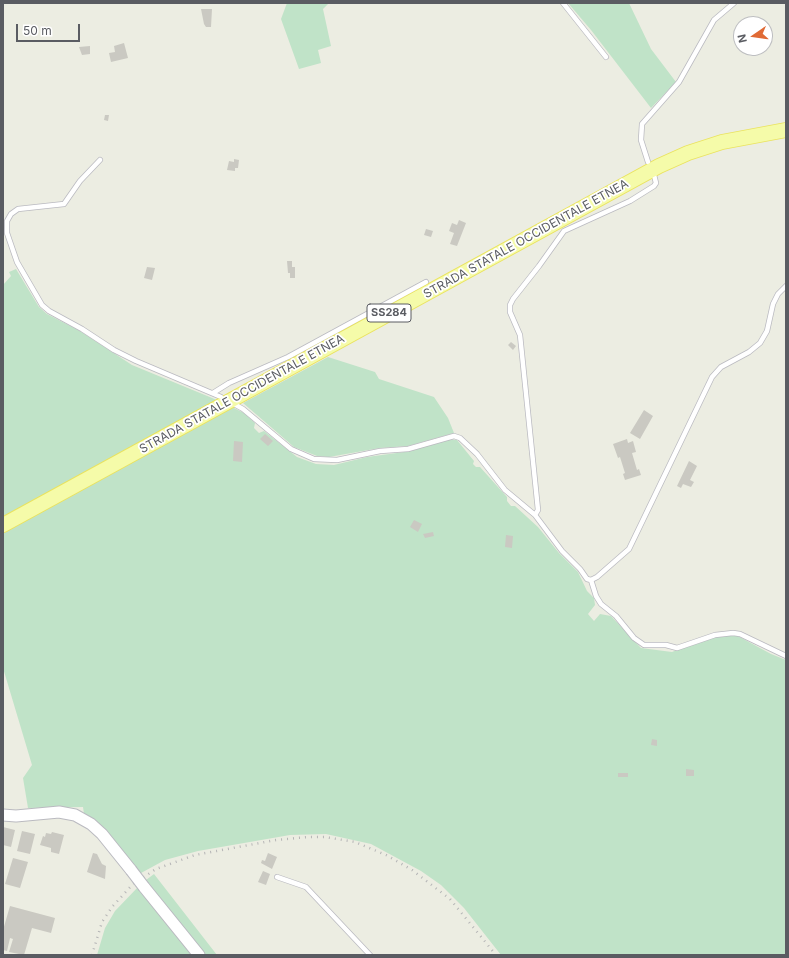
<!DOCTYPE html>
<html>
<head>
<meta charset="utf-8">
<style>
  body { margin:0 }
  #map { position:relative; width:789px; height:958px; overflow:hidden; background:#ecede2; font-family:Inter,sans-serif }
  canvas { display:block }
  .frame { position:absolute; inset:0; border:4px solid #5a5c62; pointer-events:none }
  .north { position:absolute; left:733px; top:16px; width:40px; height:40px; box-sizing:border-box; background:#fff; border:1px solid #bdbec0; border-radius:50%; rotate:257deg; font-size:11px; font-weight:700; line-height:16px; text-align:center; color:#5a5c62 }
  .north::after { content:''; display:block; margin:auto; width:14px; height:18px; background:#e06a35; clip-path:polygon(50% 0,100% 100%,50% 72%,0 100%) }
  .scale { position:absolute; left:16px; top:24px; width:64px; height:18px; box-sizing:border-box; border:2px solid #5a5c62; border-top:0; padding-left:5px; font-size:12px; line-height:14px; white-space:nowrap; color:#5a5c62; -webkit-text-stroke:3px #fff; paint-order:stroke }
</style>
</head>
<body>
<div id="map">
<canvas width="789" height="958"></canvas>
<div class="frame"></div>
<div class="north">N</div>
<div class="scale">50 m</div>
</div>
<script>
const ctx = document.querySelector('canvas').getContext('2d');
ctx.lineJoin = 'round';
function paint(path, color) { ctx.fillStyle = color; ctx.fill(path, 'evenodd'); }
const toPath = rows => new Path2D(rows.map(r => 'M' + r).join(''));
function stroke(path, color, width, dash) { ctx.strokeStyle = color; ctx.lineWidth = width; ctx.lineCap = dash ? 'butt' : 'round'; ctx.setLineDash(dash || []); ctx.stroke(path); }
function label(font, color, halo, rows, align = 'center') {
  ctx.font = font + ' Inter,sans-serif'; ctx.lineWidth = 3.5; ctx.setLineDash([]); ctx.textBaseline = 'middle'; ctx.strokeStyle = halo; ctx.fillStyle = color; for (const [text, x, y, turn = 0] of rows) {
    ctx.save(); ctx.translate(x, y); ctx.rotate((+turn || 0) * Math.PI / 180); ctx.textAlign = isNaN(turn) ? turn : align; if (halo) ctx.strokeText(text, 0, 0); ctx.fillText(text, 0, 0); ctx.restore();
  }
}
const green = toPath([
  [287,3,329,3,323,9,331,46,318,50,321,63,299,69,281,19],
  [568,3,629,3,651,49,676,82,651,108,591,30],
  [16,269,39,307,47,314,80,331,132,365,217,400,3,517,3,285,11,276,9,272],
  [328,357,375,372,379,379,434,397,448,418,454,433,408,446,380,448,329,457,317,456,294,447,243,403],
  [232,407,244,413,255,423,254,428,259,433,264,431,297,457,316,464,334,465,367,457,404,452,435,444,444,439,457,440,474,461,473,464,476,467,480,467,507,497,507,501,511,506,515,506,538,527,559,553,578,572,587,591,594,598,595,605,588,614,594,621,600,614,611,616,641,648,672,652,699,641,725,635,736,635,771,654,786,660,786,955,501,955,464,908,441,885,421,871,371,844,326,834,290,835,198,851,165,860,141,873,104,831,84,814,83,807,28,808,23,778,32,765,3,668,3,533],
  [154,874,217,955,204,955,146,880],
  [138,887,194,955,97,955,105,928,115,911]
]);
const building = toPath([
  [201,9,212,9,211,27,206,27,204,24],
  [124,43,128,58,111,62,109,53,115,52,114,46],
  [90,46,90,54,82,55,79,47],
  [105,115,109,115,108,121,104,120],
  [234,159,239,160,238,168,235,168,235,171,227,170,229,161,234,162],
  [459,220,466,223,457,246,450,244,454,233,449,231,452,223,457,225],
  [426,229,433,231,431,237,424,235],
  [287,261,292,261,292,267,295,267,295,278,290,278,290,273,288,273],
  [147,267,155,268,152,280,144,278],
  [511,342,516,346,513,350,508,345],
  [644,410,653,416,640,439,630,433],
  [265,434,273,441,268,446,260,439],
  [627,439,628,443,633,441,636,452,632,453,637,470,639,469,641,475,625,480,623,474,625,473,620,457,618,458,613,444],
  [234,441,243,442,242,462,233,461],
  [689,461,697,466,690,480,694,482,691,487,683,484,681,488,677,486],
  [414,520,422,524,418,532,410,527],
  [433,532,434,536,425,538,423,534],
  [506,535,513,536,512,548,505,547],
  [652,739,657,740,657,746,651,745],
  [686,769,694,770,694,776,686,776],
  [618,773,628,773,628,777,618,777],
  [3,827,15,830,11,847,3,845],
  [22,831,35,834,30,854,17,851],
  [52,832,64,835,59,854,51,852,51,848,40,845,43,836,45,837,46,833,51,834],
  [93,853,97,854,102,864,106,866,105,879,87,872],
  [268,853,277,857,272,869,261,863,262,860,265,861],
  [13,858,28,862,20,888,5,884],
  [263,871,270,874,266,885,258,882],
  [10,906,55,918,51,933,32,928,24,955,9,952,13,939,10,938,7,951,3,950,3,930]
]);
const service = toPath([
  [563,3,606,57],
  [100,160,80,181,64,204,18,209,11,214,7,221,7,233,17,262,42,305,49,311,82,329,114,350,136,361,221,397],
  [648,162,641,140,642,124,679,82,714,20,734,3],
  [213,393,229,383,288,357,426,282],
  [234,404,243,409,291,449,314,459,337,460,380,451,408,449,454,436,460,438,477,454,505,490,535,515,562,551,580,569,587,579,591,580,597,577,629,549,712,377,721,367,749,352,760,343,767,331,773,304,778,294,786,286],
  [535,515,538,510,520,335,510,312,510,305,513,299,539,266,564,231,630,201,654,186,656,183,654,175],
  [591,580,596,596,601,604,616,616,634,638,644,645,666,645,677,648,715,635,733,633,740,634,786,656],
  [277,877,306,887,370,955]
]);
const tertiary = toPath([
  [3,815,16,816,59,812,75,815,91,824,102,834,131,870],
  [144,887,199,955]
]);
const primary = toPath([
  [3,525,659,166,688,153,722,142,786,130]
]);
const rail = toPath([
  [92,955,102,922,112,907,133,884,156,869,195,855,276,840,308,837,325,837,355,842,386,855,412,870,450,899,496,955]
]);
const tertiaryBridge = toPath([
  [131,870,144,887]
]);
const shields = [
  [389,313,44]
];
const shieldNames = [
  ["SS284",389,313]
];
const streetNames = [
  ["STRADA STATALE OCCIDENTALE ETNEA",526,239,-29],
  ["STRADA STATALE OCCIDENTALE ETNEA",242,394,-29]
];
paint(green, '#c0e3c8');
paint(building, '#cac9c2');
stroke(service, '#babac0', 6);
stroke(tertiary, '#babac0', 13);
stroke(primary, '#eae35e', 16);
stroke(service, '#fff', 4.5);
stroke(tertiary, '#fff', 11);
stroke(primary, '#f5fba9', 14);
stroke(rail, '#b5b5b6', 2.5, [1, 5]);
stroke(tertiaryBridge, '#babac0', 13, []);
stroke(tertiaryBridge, '#fff', 11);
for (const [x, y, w] of shields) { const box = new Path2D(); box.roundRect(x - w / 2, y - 9, w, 18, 3); ctx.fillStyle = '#fff'; ctx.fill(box); stroke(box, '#5a5c62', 1); }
label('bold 11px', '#5a5c62', null, shieldNames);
label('12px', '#5a5c62', '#fff', streetNames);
</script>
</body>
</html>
